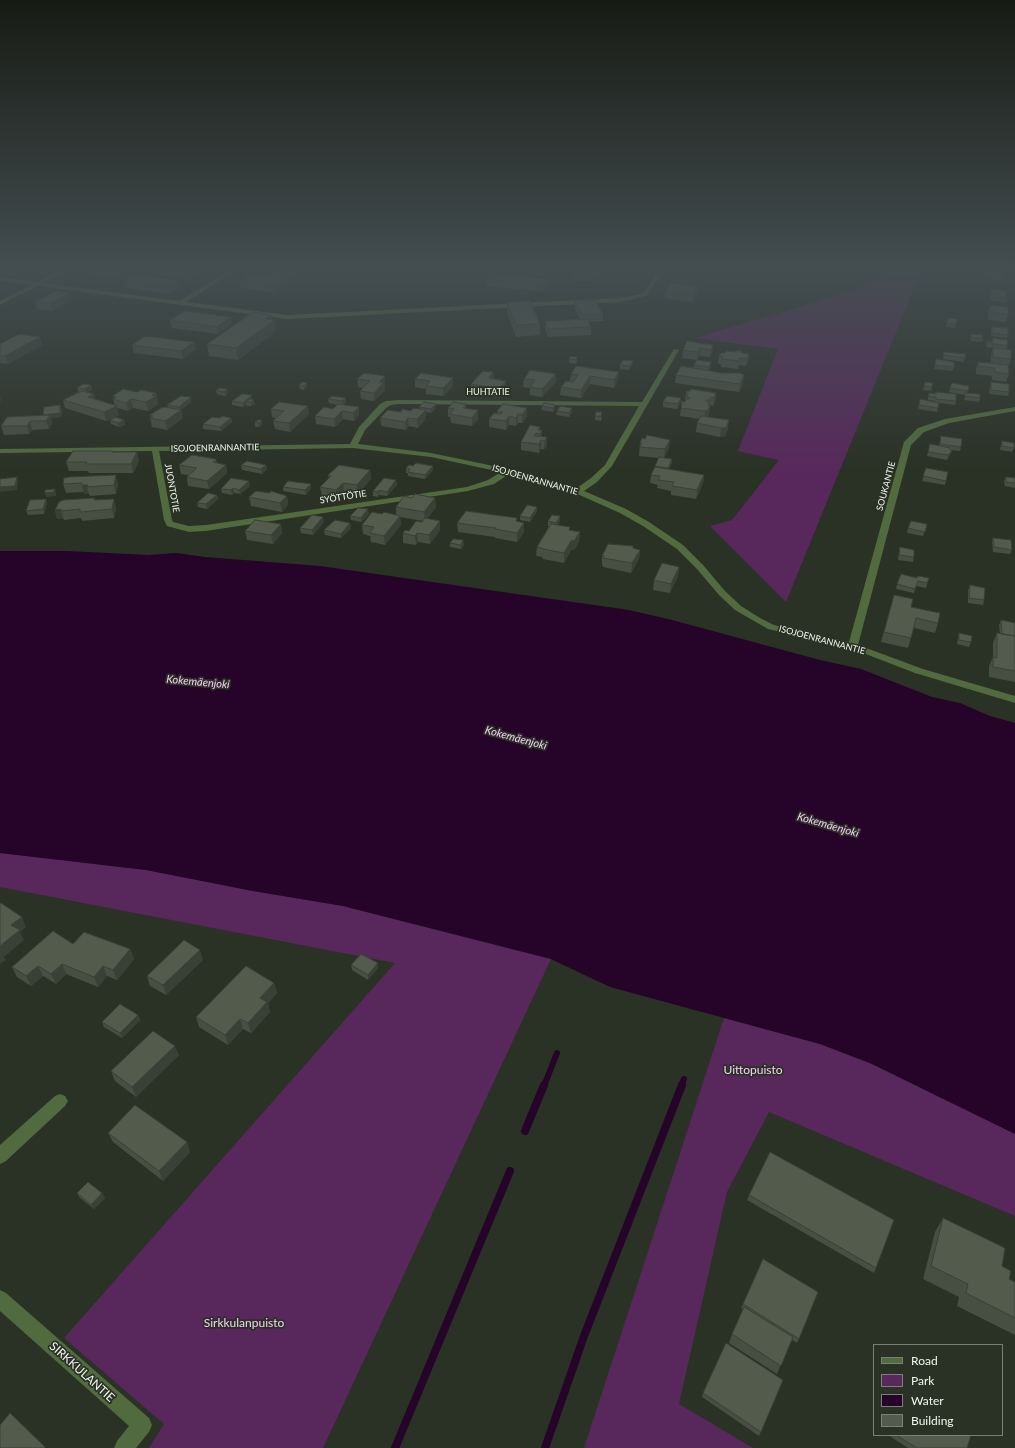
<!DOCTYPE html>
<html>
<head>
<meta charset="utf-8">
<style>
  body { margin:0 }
  #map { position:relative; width:1015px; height:1448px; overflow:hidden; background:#2a3125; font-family:Lato,sans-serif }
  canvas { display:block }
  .legend { position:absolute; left:873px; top:1344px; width:130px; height:92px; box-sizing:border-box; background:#2a3125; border:1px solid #7a8075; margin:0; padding:5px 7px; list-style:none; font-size:12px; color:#f2f7ee }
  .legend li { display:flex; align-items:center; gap:8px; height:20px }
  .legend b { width:20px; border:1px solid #7a8075 }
</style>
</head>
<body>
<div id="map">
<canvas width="1015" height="1448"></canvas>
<ul class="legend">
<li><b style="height:5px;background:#516b3e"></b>Road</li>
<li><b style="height:11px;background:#58285c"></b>Park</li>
<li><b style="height:11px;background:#260329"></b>Water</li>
<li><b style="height:11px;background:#535b4d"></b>Building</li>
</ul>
</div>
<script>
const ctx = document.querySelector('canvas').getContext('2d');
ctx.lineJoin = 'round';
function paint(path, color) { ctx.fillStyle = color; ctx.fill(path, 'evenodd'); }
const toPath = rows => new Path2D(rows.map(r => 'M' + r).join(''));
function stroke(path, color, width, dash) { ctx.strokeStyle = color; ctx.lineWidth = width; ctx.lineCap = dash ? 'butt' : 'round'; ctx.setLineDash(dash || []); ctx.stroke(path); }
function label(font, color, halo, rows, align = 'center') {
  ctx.font = font + ' Lato,sans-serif'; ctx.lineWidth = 3.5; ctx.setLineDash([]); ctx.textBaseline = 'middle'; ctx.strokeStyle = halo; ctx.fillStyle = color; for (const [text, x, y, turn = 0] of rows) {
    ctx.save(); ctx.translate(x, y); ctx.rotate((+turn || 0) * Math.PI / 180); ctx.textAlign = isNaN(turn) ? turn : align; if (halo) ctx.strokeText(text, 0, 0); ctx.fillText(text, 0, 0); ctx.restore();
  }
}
const green = toPath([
  [888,271,921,271,786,602,710,526,732,520,779,460,738,451,778,349,694,338,780,313,863,287],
  [0,853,146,870,253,891,343,906,551,959,323,1448,149,1448,164,1424,64,1338,395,963,0,887],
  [724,1018,820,1044,872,1064,1015,1134,1015,1216,769,1112,727,1192,679,1404,753,1448,584,1448]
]);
const water = toPath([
  [0,551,67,551,149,555,176,553,205,557,320,566,629,610,672,620,820,660,861,669,932,697,960,703,990,716,1015,723,1015,1134,872,1064,820,1044,610,987,551,959,343,906,253,891,146,870,0,853]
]);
const streamFar1 = toPath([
  [544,1086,557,1053],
  [681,1086,684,1079]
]);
const stream = toPath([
  [525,1131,544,1085],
  [395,1448,510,1171],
  [545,1448,584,1336,682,1085]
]);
const minor = toPath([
  [59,271,66,271,44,283,179,301,228,271,235,271,186,302,287,315,620,298,642,294,659,271,665,271,646,296,620,302,287,319,38,286,0,305,0,301,31,285,0,281,0,277,37,282,59,271],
  [674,349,679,350,612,466,597,482,584,491,626,509,649,522,683,545,703,565,725,591,741,606,760,618,774,625,849,642,904,442,918,428,945,419,1015,407,1015,411,949,423,924,432,911,445,858,645,923,669,1015,696,1015,703,915,673,850,648,768,629,735,610,719,595,697,569,677,549,643,526,620,513,575,493,509,474,494,484,468,491,206,531,189,532,167,526,164,520,152,451,0,453,0,449,350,444,359,427,380,404,386,401,399,400,642,402,674,349],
  [399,404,639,406,605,465,591,478,577,488,508,469,431,453,358,444,365,430,386,408,391,405,399,404],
  [353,448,431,457,501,472,488,480,467,487,206,525,189,526,173,522,172,520,159,451,353,448],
  [60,1094,65,1096,68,1101,65,1106,6,1161,0,1164,0,1145,55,1096,60,1094],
  [0,1290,6,1293,149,1418,152,1425,149,1432,136,1448,114,1448,117,1441,129,1426,0,1311,0,1290]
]);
const wall = toPath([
  [92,271,125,271,125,272,114,279,93,276],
  [155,271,197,271,197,273,188,279,156,275],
  [249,271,298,271,290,277,288,277,289,284,277,293,241,288,240,281,264,274,249,272],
  [986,271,1005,271,1005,274,1003,281,990,280,990,277,985,277,985,273],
  [598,272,589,282,573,281,574,274],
  [487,279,548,279,548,286,543,292,487,286],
  [123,281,180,287,169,294,125,288],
  [698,287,697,294,692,302,665,298,665,291],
  [991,289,1007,298,1006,302,990,300,990,293],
  [72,300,52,311,37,309,35,302],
  [507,302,540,324,540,335,516,337,507,313],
  [575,302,603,314,603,321,589,322,591,327,591,335,548,337,545,329,545,321,581,320,575,309],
  [990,305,1008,314,1006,322,988,320,988,312],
  [271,315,272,319,276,331,238,360,209,356,207,344],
  [948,318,957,319,955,328,946,327],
  [170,320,232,324,218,334,172,328],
  [992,327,1008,335,1007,338,991,336,991,330],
  [971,334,983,338,982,342,971,341,970,338],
  [988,341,1007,346,1006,349,1011,359,1008,367,1009,374,1006,382,992,380,992,376,976,374,976,370,978,362,991,363,991,355,993,348,986,347],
  [194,342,196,349,183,359,134,353,132,345],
  [0,344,42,345,8,364,0,363],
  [713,345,712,353,710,357,699,356,697,360,682,358,683,350],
  [944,352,965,358,964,362,943,359],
  [725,353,742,353,749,354,748,362,746,366,739,365,738,369,721,367,721,364,718,364,719,356],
  [577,357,577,361,576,364,569,363,569,359],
  [936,359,954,367,952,371,934,369],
  [633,361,632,365,629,370,620,369,620,365],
  [711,362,711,366,708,371,722,373,744,375,743,383,739,392,675,383,676,375,694,369,694,365],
  [493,372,494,379,506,381,506,389,499,397,471,393,471,384],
  [556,374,556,382,542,397,530,395,530,388,523,387,524,379],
  [571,374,618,380,614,388,590,384,581,398,560,395,561,387,570,381],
  [453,378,453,386,443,396,426,394,426,389,415,387,415,379],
  [357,379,385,384,384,384,385,390,374,401,361,399,360,391,363,388,358,387],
  [925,382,932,387,931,391,923,390],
  [991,382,1009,392,1008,396,989,394,990,386],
  [307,383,307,387,304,390,300,389,299,385],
  [952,383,969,386,967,393,980,398,979,402,964,400,965,395,949,392],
  [91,385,92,390,87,392,96,400,115,406,113,399,114,398,113,396,137,392,156,393,158,401,157,401,158,404,148,411,133,408,128,411,117,408,119,415,106,421,65,408,63,400,78,392,77,388],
  [227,389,228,393,225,396,217,394,216,390],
  [936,392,956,401,955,405,939,403,937,412,918,409,920,399,935,402,935,401,928,400,928,397,929,393,935,394],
  [686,393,716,393,715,402,713,406,710,405,709,414,708,417,728,429,725,436,720,437,696,432,697,423,700,419,680,416,682,401,685,402,685,400],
  [252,395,252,400,255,404,251,406,247,406,247,404,243,407,232,405,232,401],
  [346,398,346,402,343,405,359,407,359,415,354,421,343,419,335,427,316,424,315,416,333,409,337,405,329,403,328,399],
  [191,402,181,410,183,418,167,430,152,427,150,418,151,418,150,415,168,407,167,405],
  [663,402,681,402,677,409,663,407],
  [436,404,436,408,431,413,426,412,426,419,418,428,409,426,406,430,381,426,380,418,401,412,420,409,419,407],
  [466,404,466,409,478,410,478,419,472,426,451,423,450,417,448,417,448,408],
  [60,405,62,410,61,417,51,418,52,423,49,429,32,430,29,434,4,435,1,426,44,415],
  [555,405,555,409,553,412,541,410,542,406],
  [527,408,527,416,522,423,518,423,516,426,509,425,506,430,489,427,489,419,497,414,497,411],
  [572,408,572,412,569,417,556,415,557,411],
  [271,409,309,414,290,432,275,429,273,421,276,418,272,417],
  [595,416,602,417,601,421,595,420],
  [220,418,231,418,232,422,221,431,203,429,203,424],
  [110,420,124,420,125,425,119,427,111,424],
  [262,420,262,425,259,427,255,427,255,422],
  [540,430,542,430,542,437,547,437,547,446,544,449,541,449,539,453,521,450,521,442],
  [941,436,961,447,960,451,950,450,952,451,950,455,947,460,927,456,930,444,939,446],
  [1002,441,1014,448,1012,452,1000,450,1001,445],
  [640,443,669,448,664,458,672,463,669,469,704,475,703,483,696,499,671,495,671,491,657,488,658,485,650,483,651,475,659,458,639,456],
  [113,451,113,452,139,461,133,473,89,473,88,471,69,471,66,462],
  [216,459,217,463,226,465,227,473,209,489,188,486,187,477,188,475,181,474,179,465],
  [241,465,266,465,267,469,262,474,242,470],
  [413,466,433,466,433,470,425,479,408,476,408,473,406,473,406,468],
  [926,468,948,472,945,485,922,481],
  [370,470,371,479,358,494,344,491,337,499,322,496,320,487,329,479,328,475],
  [1006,477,1015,478,1015,488,1005,486,1004,481],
  [64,478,118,484,116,494,90,496,89,494,84,494,84,492,66,493,63,484],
  [396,480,397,485,387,496,379,495,378,497,373,496,373,491],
  [250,486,240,494,234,493,232,495,222,493,221,489],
  [283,487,311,488,306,495,283,491],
  [217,495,218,499,207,509,198,507,197,503],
  [287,496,288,505,282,512,251,506,249,497],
  [94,498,95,500,116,508,114,518,82,521,81,518,64,520,63,518,57,519,55,510],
  [412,498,436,507,427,519,440,530,430,544,418,542,416,545,403,543,403,533,409,531,422,522,423,521,400,517,401,525,385,545,371,542,370,536,363,534,362,525,382,514,396,515,396,507],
  [46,499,47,503,44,514,28,515,26,511],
  [537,507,537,511,530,522,520,520,520,516],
  [369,514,361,522,351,520,350,516],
  [560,516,560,521,558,525,570,530,580,532,579,541,575,549,571,550,564,563,543,559,542,557,536,556,537,547,549,526,548,526,548,521],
  [517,521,524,523,524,532,517,542,495,538,495,537,458,532,457,523],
  [324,522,313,535,301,533,300,528],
  [350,523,351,528,341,538,325,535,324,530],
  [927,524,923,536,907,533,908,528],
  [245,531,282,533,273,544,247,540],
  [993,538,1012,550,1010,554,993,552,992,542],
  [463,540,464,545,461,549,450,547,450,543],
  [900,547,914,557,913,562,898,560,899,552],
  [640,550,639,559,631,573,603,567,603,566,602,565,602,556],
  [679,567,678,576,670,593,653,590,654,580],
  [917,578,929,578,926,588,916,586,914,593,896,589,897,584],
  [970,585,984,600,983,605,968,603,968,590],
  [894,595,911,607,938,623,935,633,914,628,908,648,881,642],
  [1001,620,1015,623,1015,682,989,677,989,666,993,657,993,643,997,633,1000,634,999,625],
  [959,633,971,642,969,647,957,644,958,638],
  [73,944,130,949,134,959,117,980,107,976,98,987,66,974,56,984,43,976,31,986,17,977,12,967],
  [203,960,166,995,150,986,147,976],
  [351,965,378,968,368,980,352,970],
  [274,983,277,993,268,1003,270,1012,251,1033,243,1029,228,1045,199,1027,196,1017],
  [138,1015,140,1020,122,1038,104,1027,102,1022],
  [179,1055,136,1097,115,1081,111,1071],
  [108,1133,187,1142,190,1152,163,1181,113,1142],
  [77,1193,102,1193,105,1198,94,1209,80,1198],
  [749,1195,876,1268,874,1273,747,1200],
  [943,1218,1002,1266,1009,1279,1015,1282,1015,1335,957,1306,959,1297,923,1279,935,1232],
  [818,1292,797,1343,791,1339,777,1374,729,1343,732,1334,743,1309,741,1308,743,1304],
  [783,1380,759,1436,702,1397,703,1393],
  [888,1435,971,1435,967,1448,908,1448]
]);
const shadedWall = toPath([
  [114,271,125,271,125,272,114,279,112,272],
  [188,271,197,271,197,273,188,279,186,272],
  [289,271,298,271,290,277],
  [593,271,598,271,598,272,589,282,590,275],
  [288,277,289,284,277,293,276,285],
  [548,279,548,286,543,292,543,285],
  [178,280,180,287,169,294,167,287],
  [698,287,697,294,692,302,693,295],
  [70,293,72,300,52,311,50,304],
  [271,315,272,321,275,320,276,331,238,360,236,348,266,319],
  [231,317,232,324,218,334,217,327],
  [40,337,42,345,8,364,5,356],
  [194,342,196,349,183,359,181,351],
  [713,345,712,353,710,357,711,350],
  [700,348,699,356,697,360,698,352],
  [749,354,748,362,746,366,747,359],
  [633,361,632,365,629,370,630,366],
  [711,362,711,366,708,371,709,367],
  [493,372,494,380,489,378],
  [619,372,618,380,614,388,614,380],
  [556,374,556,382,542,397,542,389],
  [744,375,743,383,739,392,740,384],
  [385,376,385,390,374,401,374,393,379,382],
  [590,376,590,384,581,398,581,390],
  [453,378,453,386,443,396,443,388],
  [506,381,506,389,499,397,499,389],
  [307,383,307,387,304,390,304,386],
  [91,385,92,390,86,393,85,389],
  [227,389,228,393,225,396,224,392],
  [156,393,158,401,157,401,158,404,148,411,146,402,152,395],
  [716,393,715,402,713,406,714,398],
  [94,394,96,403,88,397],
  [252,395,252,399,249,402,246,402,247,404,243,407,243,403],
  [0,396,1,400,0,403],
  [191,397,191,402,181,410,183,418,167,430,165,421,180,411,179,407],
  [711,397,710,405,709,409,710,400],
  [346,398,346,402,343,406,342,401],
  [681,398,681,402,677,409,678,404],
  [131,399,133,408,128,411,126,403],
  [254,400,255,404,251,406,251,402],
  [709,402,708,410,710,406,709,414,707,418,704,419,705,411],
  [436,404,436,408,431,413,431,409],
  [60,405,62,410,61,417,51,418,52,423,49,429,46,421,43,415],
  [555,405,555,409,553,412,553,408],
  [117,406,119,415,106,421,104,412],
  [308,406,309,414,290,432,289,423],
  [359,407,359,415,354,421,353,413],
  [527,408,527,416,522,423,522,415],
  [572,408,572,412,569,417,569,413],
  [426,410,426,419,418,428,417,419],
  [478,410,478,419,472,426,472,418],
  [342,411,343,419,335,427,334,419],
  [518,414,518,423,516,426,516,418],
  [509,416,509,425,506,430,506,421],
  [231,418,232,422,221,431,220,427],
  [408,418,409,426,406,430,405,422],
  [124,420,125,425,119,427,118,423],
  [262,420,262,425,259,427,259,423],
  [729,420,728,429,725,436,720,437,721,428],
  [30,421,32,430,29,434,27,426],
  [540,427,540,433,542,430,542,439,540,442,540,434,538,430],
  [547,437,547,446,544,449,545,441],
  [541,440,541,449,539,453,539,444],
  [670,440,669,448,664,458,665,449],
  [952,451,950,455,947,460,948,455],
  [137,452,139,461,133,473,131,464],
  [672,459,672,463,668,472,668,468],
  [226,465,227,473,209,489,207,481],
  [266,465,267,469,262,474,261,469],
  [433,466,433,470,425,479,425,475],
  [370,470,371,479,358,494,357,485],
  [116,475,118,484,116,494,114,485],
  [704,475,703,483,696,499,697,490],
  [17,477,18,482,17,490,0,492,0,487],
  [396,480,397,485,387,496,387,492],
  [249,481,250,486,240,494,239,490],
  [343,483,344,491,337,499,336,490],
  [311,484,311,488,306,495,305,490],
  [82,485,88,485,87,487,89,494,84,494],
  [233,488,234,493,232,495,231,490],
  [55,489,56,493,56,496,46,497,45,493],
  [379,490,379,495,378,497,378,492],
  [217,495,218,499,207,509,206,504],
  [287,496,288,505,282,512,280,503],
  [435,498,436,507,425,521,424,512],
  [46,499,47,503,44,514,43,509],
  [114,499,116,508,114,518,112,509],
  [537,507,537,511,530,522,530,518],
  [61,509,61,511,63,518,57,519,55,510],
  [368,509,369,514,361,522,361,518],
  [400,516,401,525,385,545,384,536],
  [560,516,560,521,556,527,556,523],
  [323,517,324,522,313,535,312,530],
  [440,521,440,530,430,544,429,535],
  [350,523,351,528,341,538,341,534],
  [524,523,524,532,517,542,517,533],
  [281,524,282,533,273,544,271,535],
  [580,532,579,541,575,549,571,550,564,563,564,553,571,541],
  [417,533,418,542,416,545,415,536],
  [463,540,464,545,461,549,461,545],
  [640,550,639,559,631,573,632,563],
  [679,567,678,576,670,593,671,584],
  [22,917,26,927,20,932,24,940,4,957,6,960,0,964,0,946,11,925],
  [130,949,134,959,117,980,113,970],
  [200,950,203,960,166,995,163,985],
  [378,963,378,968,368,980,368,975],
  [62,964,66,974,56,984,51,974],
  [38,966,43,976,31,986,26,976],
  [103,966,107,976,98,987,94,977],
  [274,983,277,993,268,1003,270,1012,251,1033,248,1023,260,998],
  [138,1015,140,1020,122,1038,120,1033],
  [240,1019,243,1029,228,1045,225,1035],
  [175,1046,179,1055,136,1097,132,1087],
  [187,1142,190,1152,163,1181,159,1171],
  [102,1193,105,1198,94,1209,91,1205]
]);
const building = toPath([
  [576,271,593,271,590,275,574,274,576,271],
  [992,271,1005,271,1005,274,992,273,992,271],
  [252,273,288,277,276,285,240,281,252,273],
  [493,273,548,279,543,285,487,279,493,273],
  [135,274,178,280,167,287,123,281,135,274],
  [671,283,698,287,693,295,665,291,671,283],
  [991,289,1006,291,1007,298,991,297,991,289],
  [56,291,70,293,50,304,35,302,56,291],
  [595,300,603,314,583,315,575,302,595,300],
  [530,301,540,324,516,325,507,302,530,301],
  [990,305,1007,307,1008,309,1009,310,1008,314,991,312,990,305],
  [185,311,231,317,217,327,170,320,185,311],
  [253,312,271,315,266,319,275,320,236,348,207,344,253,312],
  [948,318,957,319,956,324,947,323,948,318],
  [587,319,591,327,548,329,545,321,587,319],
  [992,327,1008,328,1008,335,992,333,992,327],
  [19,334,40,337,5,356,0,356,0,344,19,334],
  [971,334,982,335,983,338,972,338,971,334],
  [145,336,194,342,181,351,132,345,145,336],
  [993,338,1008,340,1007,346,988,343,988,341,992,342,993,338],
  [687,341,713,345,711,350,700,348,698,352,683,350,687,341],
  [993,348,1011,350,1011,359,993,357,993,348],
  [726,351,735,352,736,351,741,351,742,353,749,354,747,359,740,358,739,361,722,359,723,356,719,356,721,353,725,353,726,351],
  [944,352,966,354,965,358,944,355,944,352],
  [570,356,577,357,576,360,569,359,570,356],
  [936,359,954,362,954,367,935,365,936,359],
  [623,360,633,361,630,366,620,365,623,360],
  [697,360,711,362,709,367,694,365,697,360],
  [978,362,1008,365,1009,374,995,372,994,368,978,366,978,362],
  [576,366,619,372,614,380,590,376,581,390,561,387,566,381,573,382,578,375,571,374,576,366],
  [681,366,722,373,740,373,744,375,740,384,676,375,681,366],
  [530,370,556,374,542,389,530,387,535,380,524,379,530,370],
  [483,371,493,372,489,378,506,381,499,389,471,384,483,371],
  [364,373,385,376,379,382,384,382,374,393,360,391,370,381,357,379,364,373],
  [421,373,453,378,443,388,426,386,430,381,415,379,421,373],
  [302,382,307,383,304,386,299,385,302,382],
  [925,382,933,383,932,387,924,386,925,382],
  [991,382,1009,384,1009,392,991,390,991,382],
  [952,383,969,386,968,391,950,388,952,383],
  [83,384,91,385,85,389,77,388,83,384],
  [220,388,227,389,224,392,216,390,220,388],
  [123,389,137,392,141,390,156,393,152,395,156,396,146,402,131,399,126,403,113,399,116,397,113,396,123,389],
  [691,389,716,393,714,398,711,397,710,400,706,400,706,401,709,402,708,405,710,406,708,410,705,411,681,408,682,401,685,402,686,399,690,399,690,398,687,397,688,394,686,393,687,391,690,391,691,389],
  [82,391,94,394,88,397,117,406,104,412,63,400,82,391],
  [936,392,956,394,956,401,936,399,936,397,929,396,929,393,936,394,936,392],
  [965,393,980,394,980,398,965,396,965,393],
  [242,394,252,395,243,403,232,401,242,394],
  [181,396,191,397,179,407,167,405,181,396],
  [332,396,346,398,342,401,328,399,332,396],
  [667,396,681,398,678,404,663,402,667,396],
  [250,399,254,400,251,402,246,402,250,399],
  [920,399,939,403,938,408,919,405,920,399],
  [279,402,308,406,289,423,273,421,284,411,271,409,279,402],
  [424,402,436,404,431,409,419,407,424,402],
  [453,402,466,404,463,408,478,410,472,418,450,414,454,409,448,408,453,402],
  [544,403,555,405,553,408,542,406,544,403],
  [338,404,359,407,353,413,342,411,334,419,315,416,324,407,333,409,338,404],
  [503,404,527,408,522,415,518,414,516,418,509,416,506,421,489,419,494,413,501,414,503,412,497,411,503,404],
  [60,405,60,413,43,415,44,407,60,405],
  [560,406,572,408,569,413,557,411,560,406],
  [166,407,181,410,165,421,150,418,153,416,150,415,161,408,166,407],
  [413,408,426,410,417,419,408,418,405,422,380,418,388,410,401,412,402,409,411,411,413,408],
  [596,412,602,412,601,416,595,416,596,412],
  [50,415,46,421,30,421,27,426,1,426,7,417,50,415],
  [222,416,231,418,220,427,203,424,212,417,220,418,222,416],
  [701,416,729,420,726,428,721,428,697,423,701,416],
  [116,417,124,420,118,423,110,420,116,417],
  [258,420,262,420,259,423,255,422,258,420],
  [530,425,540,427,538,430,542,430,540,434,536,433,534,436,547,437,545,441,541,440,539,444,521,442,530,425],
  [647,435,670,440,665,449,640,447,642,443,640,443,642,438,645,439,647,435],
  [941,436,962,439,961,447,940,444,941,436],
  [1002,441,1014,443,1014,448,1002,446,1002,441],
  [930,444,950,448,950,450,952,451,948,455,928,452,930,444],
  [73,451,113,451,112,452,137,452,131,464,86,464,87,462,66,462,73,451],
  [192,455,216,459,213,462,226,465,207,481,187,477,197,468,179,465,192,455],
  [659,457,672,459,668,468,655,466,659,457],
  [247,461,266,465,261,469,241,465,247,461],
  [416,463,433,466,425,475,408,472,410,469,406,468,409,465,413,466,416,463],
  [339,465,370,470,357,485,343,483,336,490,320,487,331,476,328,475,339,465],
  [655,467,704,475,697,490,672,486,674,482,658,480,660,476,651,475,655,467],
  [926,468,948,472,946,481,923,476,926,468],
  [116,475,114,485,87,487,88,485,82,485,82,483,63,484,64,478,69,477,116,475],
  [17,477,15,486,0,487,0,479,17,477],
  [1006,477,1015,478,1015,483,1006,482,1006,477],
  [231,478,249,481,239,490,233,488,231,490,221,489,231,478],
  [384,478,396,480,387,492,379,490,378,492,373,491,384,478],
  [288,481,311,484,305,490,283,487,288,481],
  [55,489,54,492,45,493,45,490,55,489],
  [256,491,270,493,271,491,287,496,280,503,249,497,256,491],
  [208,493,217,495,206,504,197,503,208,493],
  [415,494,435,498,424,512,396,507,404,496,412,498,415,494],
  [94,498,94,500,114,499,112,509,80,512,80,509,61,511,61,509,55,510,59,502,63,500,94,498],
  [46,499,43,509,26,511,30,500,46,499],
  [527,505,537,507,530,518,520,516,527,505],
  [358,508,368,509,361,518,350,516,358,508],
  [466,511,517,518,516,521,524,523,517,533,495,529,496,528,457,523,466,511],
  [372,512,382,514,384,512,400,516,384,536,370,533,374,527,362,525,372,512],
  [312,515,323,517,312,530,300,528,312,515],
  [552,515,560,516,556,523,548,521,552,515],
  [425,518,440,521,429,535,417,533,415,536,403,533,405,530,409,531,416,521,422,522,425,518],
  [255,520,281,524,271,535,245,531,255,520],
  [335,520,350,523,341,534,324,530,335,520],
  [911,521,927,524,925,532,908,528,911,521],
  [551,524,570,527,569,530,580,532,575,540,571,541,564,553,543,549,542,548,537,547,551,524],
  [993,538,1011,540,1012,550,994,547,993,538],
  [453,539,463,540,461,545,450,543,453,539],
  [608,544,633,546,633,548,640,550,632,563,603,558,604,556,602,556,608,544],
  [900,547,914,550,914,557,899,555,900,547],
  [662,563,679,567,671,584,654,580,662,563],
  [901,574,917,578,918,576,929,578,927,583,918,581,915,589,897,584,901,574],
  [970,585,985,588,984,600,969,598,970,585],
  [894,595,913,599,911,607,940,613,938,623,916,618,911,638,884,632,894,595],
  [1001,620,1015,623,1015,636,1002,634,1001,620],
  [959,633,972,636,971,642,959,640,959,633],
  [997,633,1015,636,1015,671,993,667,993,657,997,658,997,633],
  [0,903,1,903,22,917,11,925,20,930,0,946,0,903],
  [53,931,73,944,84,932,130,949,113,970,103,966,94,977,62,964,51,974,38,966,26,976,12,967,53,931],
  [184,940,200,950,163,985,147,976,184,940],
  [361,954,378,963,368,975,351,965,361,954],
  [246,966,274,983,260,998,267,1002,248,1023,240,1019,225,1035,196,1017,246,966],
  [120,1004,138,1015,120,1033,102,1022,120,1004],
  [153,1031,175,1046,132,1087,111,1071,153,1031],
  [135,1105,187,1142,159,1171,108,1133,135,1105],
  [770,1152,894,1220,876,1268,749,1195,770,1152],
  [88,1182,102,1193,91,1205,77,1193,88,1182],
  [943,1218,1005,1248,1002,1266,1011,1271,1009,1279,1015,1282,1015,1318,966,1293,968,1284,931,1266,943,1218],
  [763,1259,818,1292,799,1339,743,1304,763,1259],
  [744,1307,793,1337,781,1366,732,1334,744,1307],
  [726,1343,783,1380,761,1432,703,1393,726,1343],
  [10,1413,45,1447,44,1448,0,1448,0,1425,10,1413],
  [896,1435,971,1435,967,1448,917,1448,896,1435]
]);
const farStreetnames = [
  ["HUHTATIE",488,392],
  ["ISOJOENRANNANTIE",215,448,-1],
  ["ISOJOENRANNANTIE",535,480,16],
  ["SOUKANTIE",886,486,-75],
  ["JUONTOTIE",172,488,80],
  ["SYÖTTÖTIE",343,497,-9],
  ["ISOJOENRANNANTIE",822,640,15]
];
const waterNames = [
  ["Kokemäenjoki",198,682,5],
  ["Kokemäenjoki",516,738,15],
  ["Kokemäenjoki",828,825,16]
];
const nearParknames = [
  ["Uittopuisto",753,1070],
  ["Sirkkulanpuisto",244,1323]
];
const nearStreetnames = [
  ["SIRKKULANTIE",82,1372,42]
];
paint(green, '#58285c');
paint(water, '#260329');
stroke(streamFar1, '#260329', 6);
stroke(stream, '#260329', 8);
paint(minor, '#516b3e');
paint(wall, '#474e42');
paint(shadedWall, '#3a4036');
paint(building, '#535b4d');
stroke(building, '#3a4036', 1);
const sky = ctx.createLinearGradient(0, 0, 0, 473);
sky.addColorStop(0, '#171b14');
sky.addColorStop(0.57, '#444e51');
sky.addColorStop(1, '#444e5100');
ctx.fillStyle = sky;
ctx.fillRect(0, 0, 1015, 473);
label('9px', '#f2f7ee', '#2a3125', farStreetnames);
label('italic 11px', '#f8cbfb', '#2a3125', waterNames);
label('12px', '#fbcdfd', '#2a3125', nearParknames);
label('12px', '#f2f7ee', '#2a3125', nearStreetnames);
</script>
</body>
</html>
